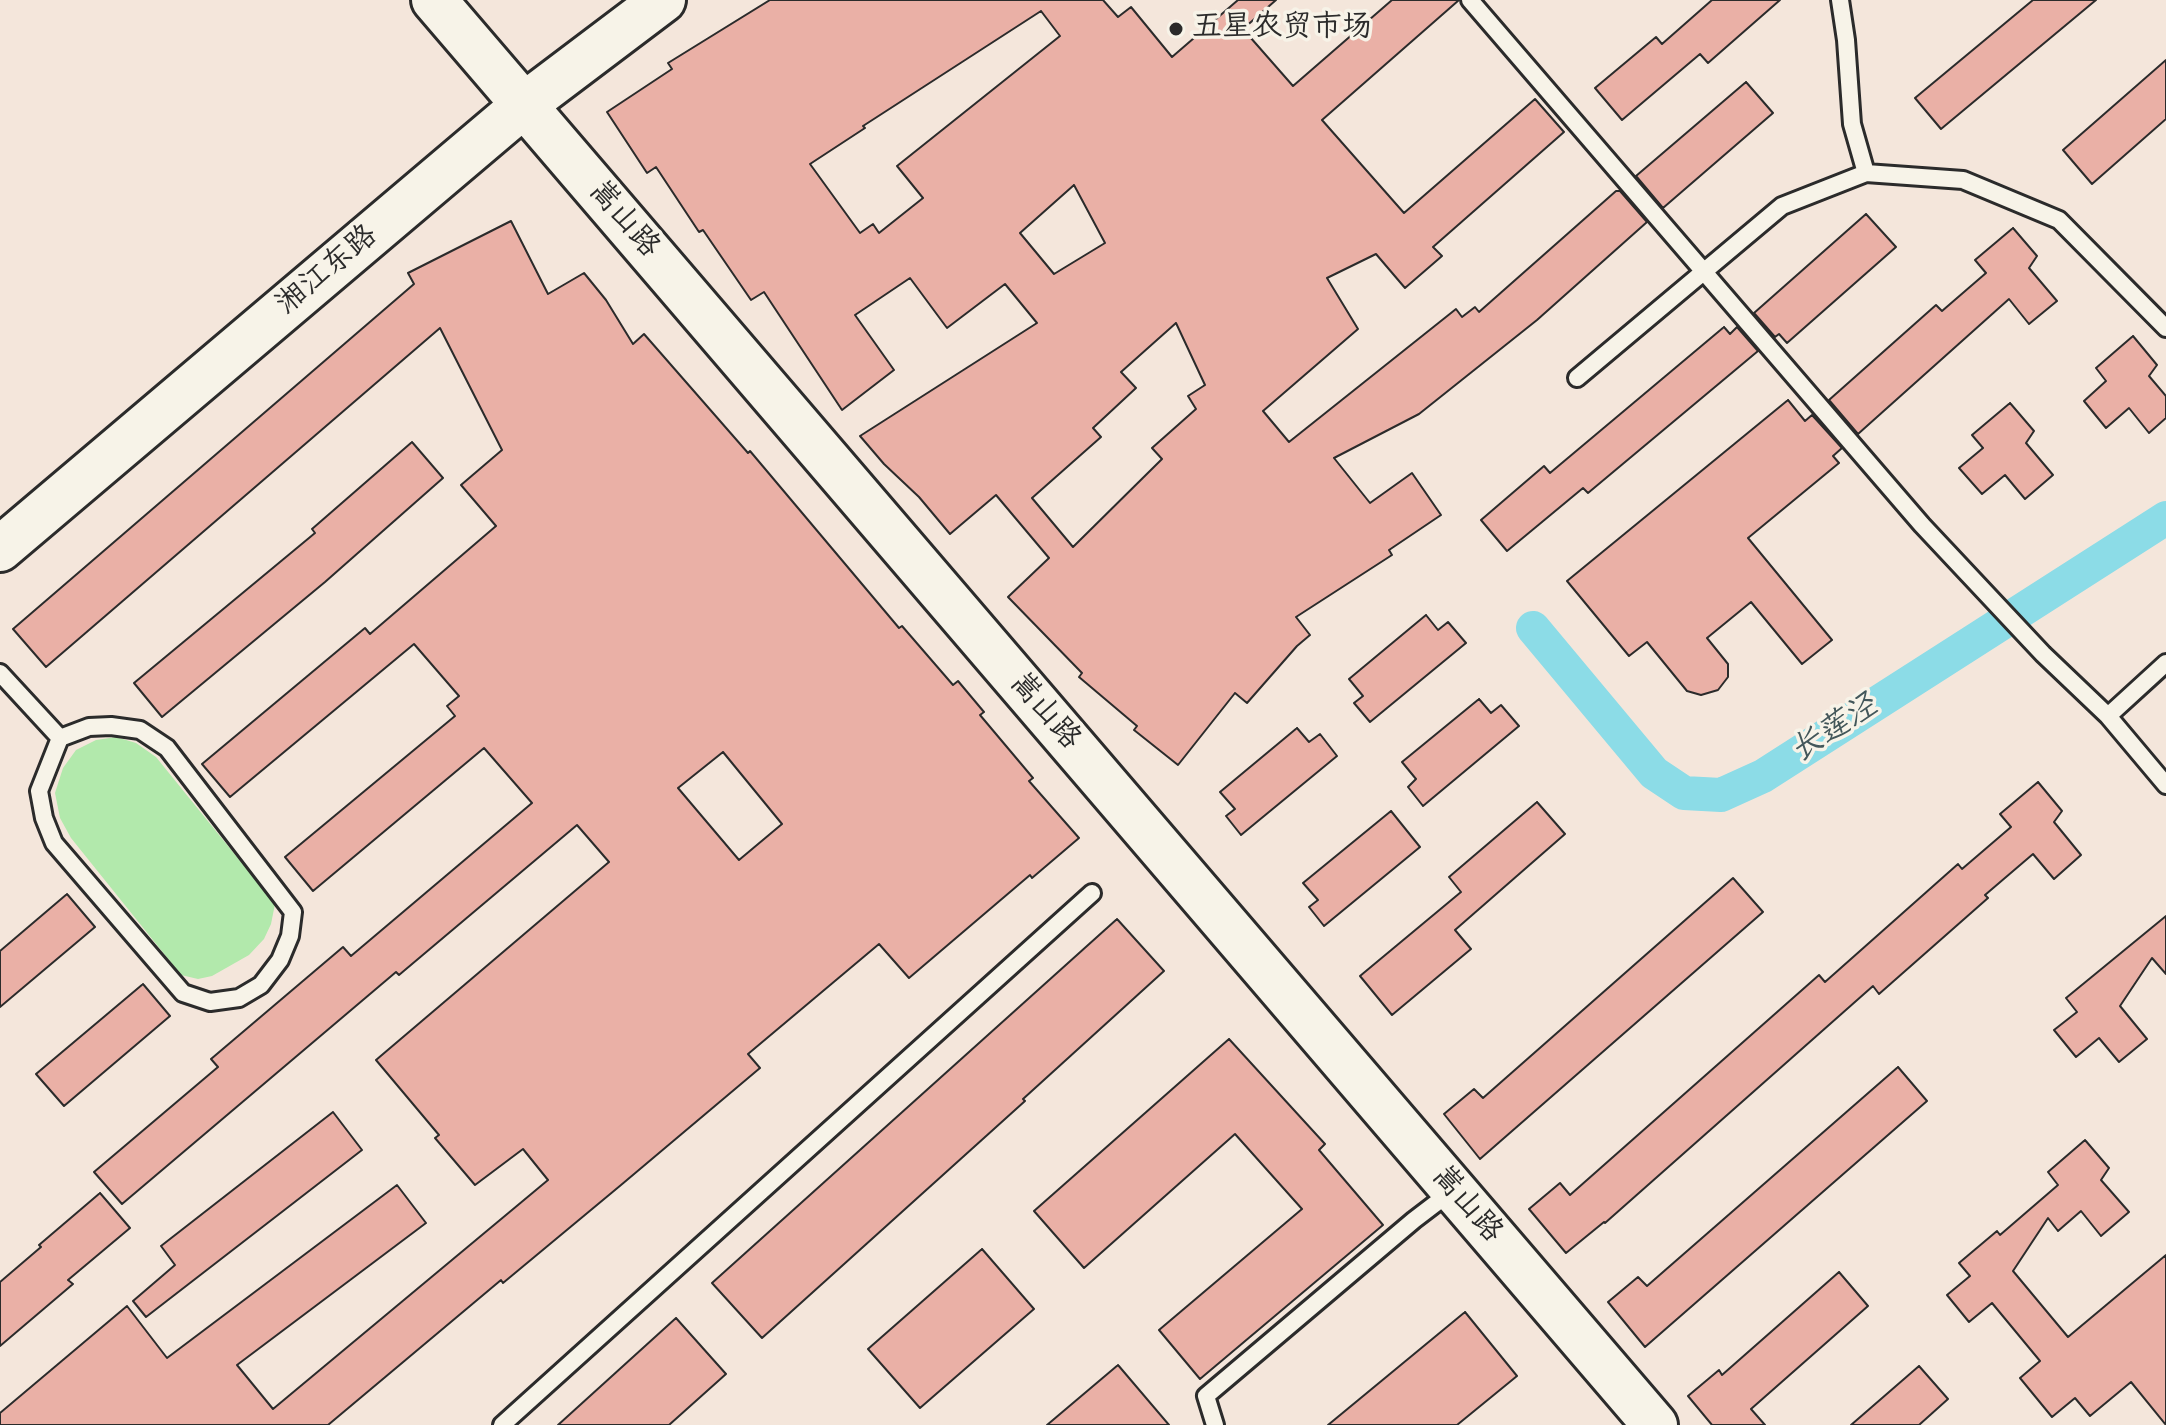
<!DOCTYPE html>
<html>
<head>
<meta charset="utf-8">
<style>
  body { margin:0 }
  canvas { display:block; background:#f4e6db }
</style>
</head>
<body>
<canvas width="2166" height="1425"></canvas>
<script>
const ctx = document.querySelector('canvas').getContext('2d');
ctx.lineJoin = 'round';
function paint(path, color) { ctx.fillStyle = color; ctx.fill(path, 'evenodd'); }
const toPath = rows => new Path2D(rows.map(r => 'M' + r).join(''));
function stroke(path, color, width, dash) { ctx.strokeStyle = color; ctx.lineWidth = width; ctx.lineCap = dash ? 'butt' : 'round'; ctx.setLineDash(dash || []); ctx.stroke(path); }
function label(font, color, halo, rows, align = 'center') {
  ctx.font = font + ' Mynerve,"LXGW WenKai TC",sans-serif'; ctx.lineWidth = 7; ctx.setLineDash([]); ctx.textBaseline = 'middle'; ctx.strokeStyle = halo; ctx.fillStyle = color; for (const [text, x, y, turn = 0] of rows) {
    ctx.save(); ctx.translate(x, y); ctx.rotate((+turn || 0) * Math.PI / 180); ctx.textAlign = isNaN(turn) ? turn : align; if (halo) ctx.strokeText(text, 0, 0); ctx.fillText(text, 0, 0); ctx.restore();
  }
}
const green = toPath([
  [116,737,136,743,156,757,275,904,271,924,264,939,249,955,212,976,198,979,181,975,71,838,60,818,55,793,63,768,76,750,96,740]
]);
const canal = toPath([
  [1533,628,1654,773,1684,793,1721,795,1763,776,2166,518]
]);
const building = toPath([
  [770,0,1103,0,1118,17,1131,7,1172,57,1238,0,1276,0,1243,29,1293,86,1392,0,1459,0,1322,120,1404,213,1535,99,1564,132,1433,247,1442,256,1405,288,1376,254,1327,278,1358,329,1263,411,1289,442,1456,309,1462,317,1475,307,1479,312,1616,191,1620,191,1647,222,1537,320,1419,414,1334,458,1370,503,1412,473,1441,515,1389,550,1392,555,1296,617,1310,635,1297,646,1247,703,1235,693,1178,765,1134,730,1137,726,1079,677,1082,673,1008,597,1049,558,996,495,950,534,919,497,884,464,860,436,1037,323,1005,284,947,328,910,278,855,315,894,370,842,410,764,292,751,300,703,230,699,232,656,167,647,173,607,112,672,69,668,63,770,0],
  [1041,11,1060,36,897,166,923,198,879,233,873,224,860,233,810,164,865,128,863,126,1041,11],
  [1074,185,1105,243,1054,274,1020,233,1074,185],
  [1176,323,1205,385,1188,396,1196,409,1152,448,1162,459,1073,547,1032,498,1101,437,1093,428,1136,388,1121,372,1176,323],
  [1712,0,1780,0,1708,63,1700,54,1622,120,1595,88,1656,37,1662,44,1712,0],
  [2033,0,2096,0,1941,129,1915,98,2033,0],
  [2166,60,2166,119,2092,184,2063,150,2166,60],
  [1746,82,1773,113,1663,208,1636,176,1746,82],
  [1866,214,1896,247,1787,343,1779,334,1775,337,1754,313,1866,214],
  [511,221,548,294,584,273,606,300,633,344,644,334,748,453,750,451,899,628,902,626,953,685,958,681,984,712,980,715,1033,778,1029,781,1079,838,1032,878,1030,875,909,978,879,944,748,1054,760,1068,621,1185,503,1283,501,1280,328,1425,0,1425,0,1413,127,1306,167,1358,397,1185,426,1223,237,1365,273,1409,548,1180,523,1149,475,1185,435,1138,439,1135,376,1060,609,862,577,825,399,975,396,972,122,1204,94,1172,218,1067,211,1059,343,947,351,956,532,803,484,748,313,891,285,857,455,716,447,706,459,696,414,644,230,797,202,764,365,628,370,634,496,526,461,485,502,450,440,328,46,667,13,629,414,284,408,273,511,221],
  [723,752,782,824,739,860,678,788,723,752],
  [2013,228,2037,256,2029,268,2057,301,2029,324,2009,299,1858,434,1829,400,1936,305,1942,311,1986,273,1975,260,2013,228],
  [1724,327,1730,334,1737,327,1758,351,1588,493,1583,488,1507,551,1481,520,1544,466,1550,473,1724,327],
  [2133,336,2157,365,2149,376,2166,396,2166,418,2149,433,2129,408,2106,428,2084,401,2106,381,2096,368,2133,336],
  [1788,400,1805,421,1812,415,1842,448,1833,456,1839,463,1748,538,1832,640,1802,664,1751,602,1707,638,1728,664,1728,677,1718,690,1701,695,1687,691,1647,642,1629,656,1567,581,1788,400],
  [2010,403,2034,431,2026,443,2053,475,2025,499,2005,475,1982,494,1959,468,1983,448,1972,435,2010,403],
  [412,442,443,478,325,582,162,717,134,683,315,533,312,529,412,442],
  [1426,615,1438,630,1448,622,1466,643,1370,722,1354,703,1363,696,1349,679,1426,615],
  [1479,699,1491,713,1501,705,1519,726,1423,806,1408,787,1416,779,1402,762,1479,699],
  [1297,728,1309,742,1320,734,1337,756,1241,835,1226,816,1235,809,1220,792,1297,728],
  [2038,782,2062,811,2054,822,2081,855,2054,879,2033,854,1985,895,1988,898,1879,994,1873,986,1605,1223,1604,1222,1566,1253,1529,1209,1560,1183,1570,1195,1819,975,1825,982,1958,864,1962,869,2011,827,2000,814,2038,782],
  [1537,802,1565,834,1455,930,1471,949,1392,1015,1360,976,1461,892,1449,877,1537,802],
  [1391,811,1420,847,1324,926,1309,907,1318,900,1303,883,1391,811],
  [1733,878,1763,912,1480,1159,1444,1114,1474,1089,1483,1098,1733,878],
  [67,894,95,927,0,1007,0,951,67,894],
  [2166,916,2166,974,2152,958,2120,1006,2147,1039,2119,1062,2099,1038,2076,1057,2054,1030,2077,1012,2066,998,2166,916],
  [1117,919,1164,971,1023,1099,1025,1101,762,1338,712,1283,1117,919],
  [143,984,170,1016,64,1106,36,1074,143,984],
  [1229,1039,1325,1144,1319,1150,1383,1225,1200,1379,1159,1330,1302,1209,1235,1134,1084,1268,1034,1211,1229,1039],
  [1898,1067,1927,1101,1645,1347,1608,1302,1638,1277,1647,1286,1898,1067],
  [333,1112,362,1150,146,1317,133,1301,175,1265,161,1246,333,1112],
  [2085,1140,2109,1168,2101,1180,2129,1212,2101,1236,2081,1211,2058,1231,2048,1218,2013,1271,2068,1337,2166,1255,2166,1425,2131,1382,2090,1416,2075,1398,2052,1417,2020,1378,2040,1361,1992,1303,1969,1322,1947,1295,1970,1276,1959,1263,1997,1231,2000,1235,2058,1185,2048,1172,2085,1140],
  [100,1193,130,1228,68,1280,73,1284,0,1346,0,1282,41,1247,39,1245,100,1193],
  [982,1249,1034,1309,920,1408,868,1349,982,1249],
  [1839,1272,1868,1306,1751,1409,1765,1425,1712,1425,1688,1396,1719,1370,1722,1375,1839,1272],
  [1465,1312,1517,1376,1457,1425,1328,1425,1465,1312],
  [676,1318,726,1374,669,1425,558,1425,676,1318],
  [1118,1365,1169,1425,1047,1425,1118,1365],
  [1919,1366,1948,1399,1919,1425,1851,1425,1919,1366]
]);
const lane = toPath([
  [1470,0,1922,525,2043,654,2108,716,2166,785],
  [1840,0,1846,40,1852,124,1866,173],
  [1577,378,1782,206,1866,173,1963,180,2059,220,2166,328],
  [0,673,60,738],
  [2108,716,2166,663],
  [111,726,140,730,167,748,293,912,290,936,280,960,261,985,239,998,210,1002,183,993,54,843,44,818,39,791,60,738,89,727,111,726],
  [502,1425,1092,893],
  [1215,1425,1206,1396,1414,1220,1452,1191]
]);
const secondary = toPath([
  [434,0,1655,1425],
  [0,549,524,105,663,0]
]);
const markers = [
  [1176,29,8,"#2b2b2b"]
];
const poiNames = [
  ["五星农贸市场",1192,29]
];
const streetNames = [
  ["嵩山路",623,220,49],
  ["湘江东路",328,271,-40],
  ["嵩山路",1044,712,49],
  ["嵩山路",1466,1205,49]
];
const waterNames = [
  ["长莲泾",1835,730,-33]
];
paint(green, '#b2e9ac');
stroke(canal, '#8cdce7', 34);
paint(building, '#eab0a6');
stroke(building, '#2b2b2b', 2);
stroke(lane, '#2b2b2b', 22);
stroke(secondary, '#2b2b2b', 50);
stroke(lane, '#f7f3e8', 16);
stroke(secondary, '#f7f3e8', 44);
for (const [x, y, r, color] of markers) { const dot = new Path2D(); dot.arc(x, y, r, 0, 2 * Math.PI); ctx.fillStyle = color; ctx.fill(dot); stroke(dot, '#f7f3e8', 3); }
label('30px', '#2b2b2b', '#f7f3e8', poiNames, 'left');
label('30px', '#2b2b2b', '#f7f3e8', streetNames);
label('italic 32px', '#43575a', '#f7f3e8', waterNames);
</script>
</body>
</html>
